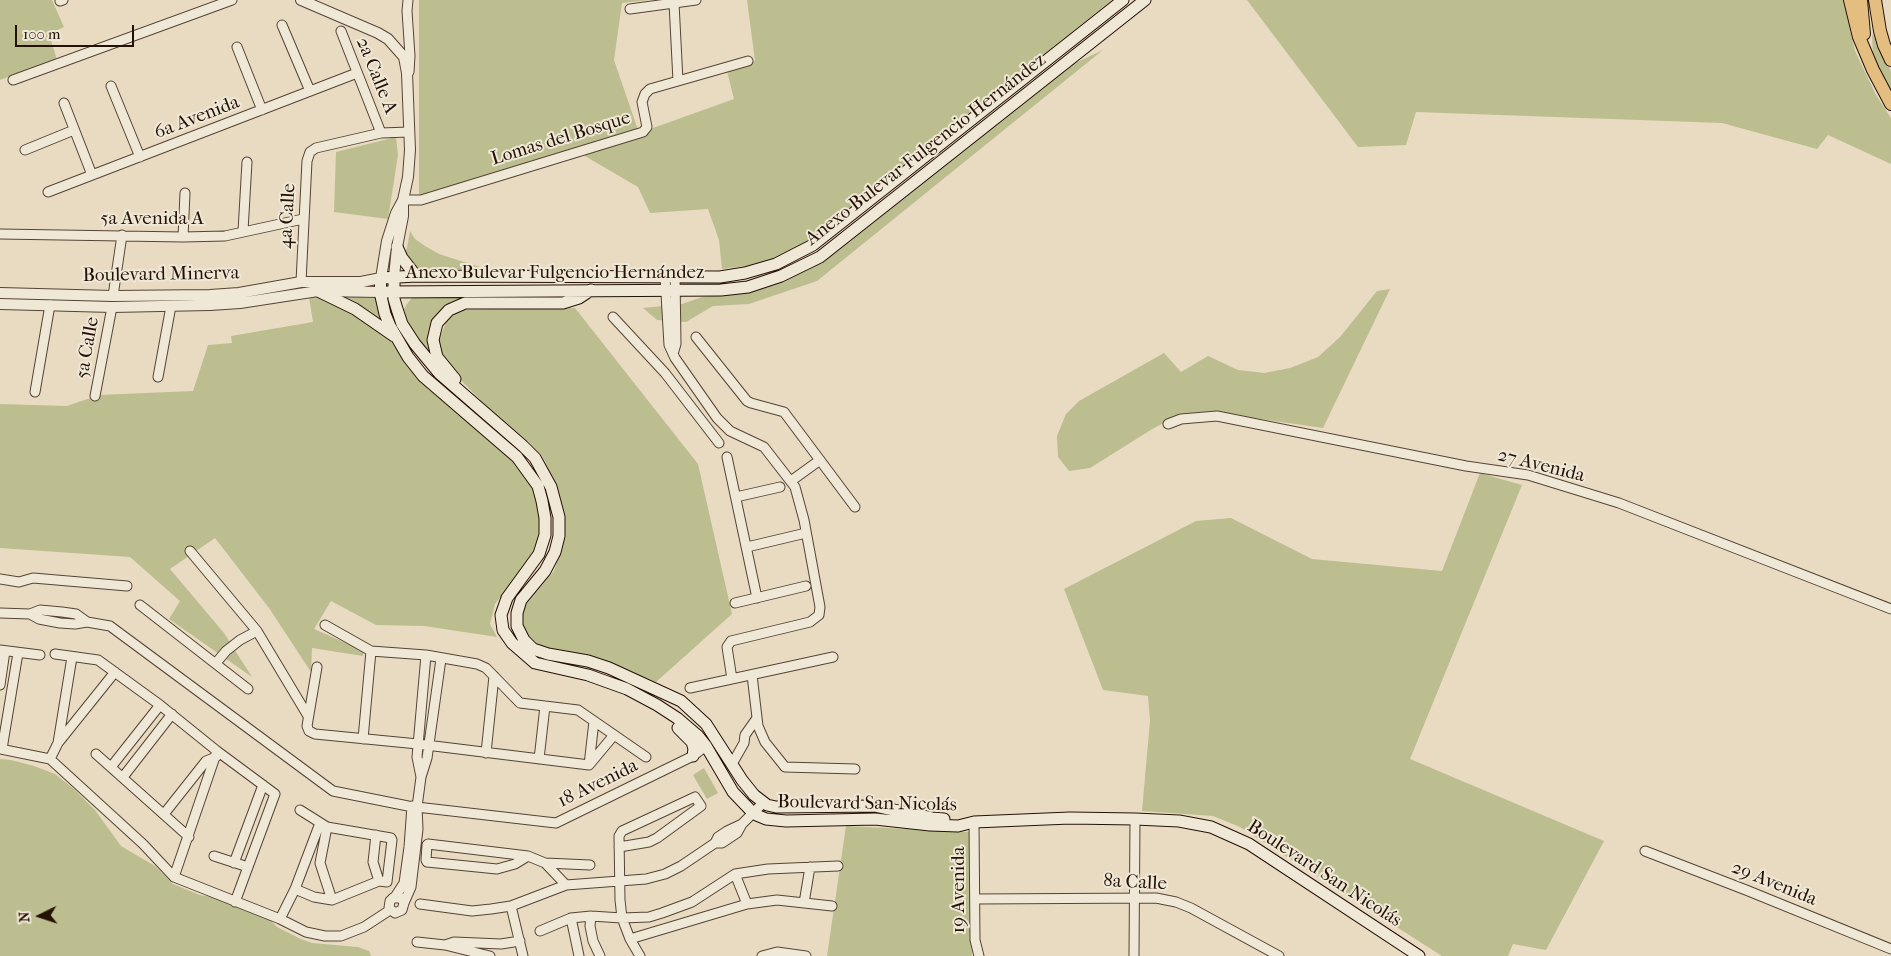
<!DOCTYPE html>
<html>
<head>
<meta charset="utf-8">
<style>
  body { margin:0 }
  #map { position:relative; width:1891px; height:956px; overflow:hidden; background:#e8dbc2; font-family:"IM FELL French Canon",serif }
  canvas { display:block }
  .north { position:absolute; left:15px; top:891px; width:50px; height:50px; -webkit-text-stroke:4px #f0e8d7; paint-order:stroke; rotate:266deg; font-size:14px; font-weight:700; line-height:20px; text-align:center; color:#241106 }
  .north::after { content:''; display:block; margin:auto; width:18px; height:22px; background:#241106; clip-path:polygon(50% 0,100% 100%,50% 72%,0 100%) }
  .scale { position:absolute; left:15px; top:25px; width:119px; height:22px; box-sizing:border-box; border:2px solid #241106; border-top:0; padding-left:6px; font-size:15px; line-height:18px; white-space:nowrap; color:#241106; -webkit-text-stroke:4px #f0e8d7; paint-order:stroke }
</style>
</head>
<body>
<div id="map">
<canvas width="1891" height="956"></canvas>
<div class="north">N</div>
<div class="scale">100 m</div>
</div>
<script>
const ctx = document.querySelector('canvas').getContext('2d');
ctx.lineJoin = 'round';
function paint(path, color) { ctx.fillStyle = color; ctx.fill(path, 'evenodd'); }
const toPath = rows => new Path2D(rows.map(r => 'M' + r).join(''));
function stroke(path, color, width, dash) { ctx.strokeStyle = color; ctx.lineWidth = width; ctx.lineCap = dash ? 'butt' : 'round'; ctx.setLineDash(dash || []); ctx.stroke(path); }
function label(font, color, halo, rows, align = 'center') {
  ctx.font = font + ' "IM FELL French Canon",serif'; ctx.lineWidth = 4; ctx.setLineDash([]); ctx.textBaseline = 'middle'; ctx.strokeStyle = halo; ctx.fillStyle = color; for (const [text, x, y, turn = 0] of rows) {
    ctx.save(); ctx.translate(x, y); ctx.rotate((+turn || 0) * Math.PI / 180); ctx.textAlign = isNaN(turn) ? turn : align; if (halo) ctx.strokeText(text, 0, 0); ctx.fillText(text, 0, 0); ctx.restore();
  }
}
const green = toPath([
  [0,0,52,0,64,27,49,34,57,60,0,80],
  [419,0,649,0,622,3,614,60,639,133,734,99,727,71,755,61,747,0,1112,0,799,249,763,264,722,269,719,240,708,209,650,213,638,187,578,152,419,201],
  [1247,0,1843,0,1855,51,1876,95,1891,118,1891,164,1828,135,1817,149,1722,123,1416,112,1406,145,1358,147],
  [1872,34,1885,54,1891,72,1891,94,1873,58],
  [1103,50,817,281,749,304,713,306,686,322,657,320,643,308,682,304,702,297,756,291,781,282,806,268,841,248,1071,65],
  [396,137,398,155,388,219,334,212,336,152],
  [410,231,415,239,425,246,439,254,483,268,424,271,412,268,404,254,407,248],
  [1390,289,1323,428,1211,412,1177,416,1154,428,1090,468,1069,471,1058,457,1057,436,1066,414,1079,401,1164,353,1181,372,1208,356,1238,370,1264,373,1290,368,1318,357,1340,337,1377,291],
  [418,295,576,295,569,299,466,301,435,325,437,365,412,332,406,317,404,309,407,304,412,298],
  [334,296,375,297,385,325],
  [309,297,318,298,348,311,390,340,406,364,428,389,507,454,525,474,536,491,540,505,540,541,534,554,495,604,490,624,497,637,424,626,376,625,331,601,314,629,364,651,363,656,312,648,311,672,269,608,215,538,170,569,224,633,252,677,169,619,180,601,130,557,0,548,0,404,67,406,99,395,193,391,208,345,232,343,231,336,313,322],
  [575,308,698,464,732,614,656,682,609,663,545,650,534,644,527,635,523,624,522,614,525,606,554,571,562,549,565,527,562,504,555,482,542,456,528,441,484,404,454,373,442,357,438,343,446,322,453,315,463,310],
  [1480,473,1522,485,1410,759,1604,841,1546,950,1513,944,1508,956,1442,956,1240,827,1213,816,1142,811,1150,721,1148,696,1103,690,1064,589,1196,521,1231,518,1312,559,1442,571],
  [0,759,11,760,34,766,55,774,74,789,95,810,121,846,155,866,173,884,200,895,217,898,261,911,277,927,301,939,312,943,358,947,369,951,371,956,0,956],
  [704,768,718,793,707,799,693,775],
  [846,826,969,832,972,956,827,956]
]);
const minor = toPath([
  [408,0,407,11,410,56,409,72],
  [60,1,63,0],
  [674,3,678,81],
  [630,9,696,0],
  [282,25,310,91],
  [341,31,381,133],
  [237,47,262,110],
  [13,80,232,0],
  [111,86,140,157],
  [64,103,92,175],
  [25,150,74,130],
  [48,192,357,73],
  [403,200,421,200,643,132,647,127,642,102,645,94,650,89,748,61],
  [243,231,247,162],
  [0,234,183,237,225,236,303,219],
  [183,237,185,193],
  [665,277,669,345,675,358,717,418,730,431,764,447,795,487,804,520,820,607,819,615,810,622,731,641,727,647,732,679],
  [301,282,307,161,310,152,316,148,381,133,409,132],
  [113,296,122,235],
  [613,317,665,373,719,443],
  [696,337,747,401,751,403,784,412,855,507],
  [673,354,676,344,675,277],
  [158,377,171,306],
  [35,392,50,305],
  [95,396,112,307],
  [1168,424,1181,419,1217,416,1466,466,1528,475,1619,503,1891,609],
  [727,457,757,598],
  [791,481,820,460],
  [736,497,780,487],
  [747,547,806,533],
  [190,551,257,631,308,716],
  [0,579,19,582,33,578,127,586],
  [735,603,806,586],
  [140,605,248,689],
  [0,613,30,614,39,619,60,623,75,624,87,622,110,626,333,791,408,806,556,823,693,756,706,746],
  [30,614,40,610,62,612,76,614,87,622],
  [325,625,371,651,426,655,477,664,486,668,520,703,578,710,646,757],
  [0,650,40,655],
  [55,654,98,660,160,705,217,751,275,794,235,902],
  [216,663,226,651,240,640,257,631],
  [317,667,307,726,309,731,315,734,418,744,589,765,614,735],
  [752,675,758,726,765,742,785,767,855,769],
  [0,685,5,651],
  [690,688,833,657],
  [363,739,371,651],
  [58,743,72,657],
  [0,749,50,759,143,844,174,877,280,919,306,932,325,936,341,936,364,927,390,910],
  [2,749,18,653],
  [486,753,494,676],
  [96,754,189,837],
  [50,759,58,743,115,672],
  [539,759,545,706],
  [732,764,744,743,745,735,757,718],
  [589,765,594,721],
  [111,767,160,705],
  [123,777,172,714],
  [421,777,417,757,426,655],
  [164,814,206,761,216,757],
  [974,822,975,940,979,956],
  [327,827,320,863,332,900],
  [376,835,373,862,379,881],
  [715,843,722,843,737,833,742,824,763,803],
  [619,847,649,842,657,838,701,806,695,797,622,831,619,836,620,900,622,918,630,939,640,956],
  [1645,851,1746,890,1891,949],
  [214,856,248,867],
  [528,856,515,864,497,869,427,862,426,860,427,845,428,844,528,856,545,863,590,865],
  [234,863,263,785],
  [545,863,566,885],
  [735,874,747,904],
  [174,877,217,751],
  [295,889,314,897,332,900,379,881,387,882,392,840,391,838,327,827,300,810],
  [395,897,404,883,409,847,412,806],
  [975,899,1156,898,1176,902,1191,908,1279,956],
  [404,903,401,898,393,898,390,901,389,908,395,913,402,910,404,903,411,887,418,829,417,807,421,777,427,758,441,659],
  [804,903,810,867],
  [420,904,472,911,491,909,511,906,566,885,646,879,665,874,681,866,715,843,718,837,727,831,742,824],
  [511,906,523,956],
  [591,916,590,926,593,941,600,956],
  [571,918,579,956],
  [280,919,295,889,320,823],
  [540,931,571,918,591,916,622,918,649,917,662,913,692,902,735,874,768,869,838,866],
  [630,939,747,904,777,900,832,906],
  [417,942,445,945,490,956],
  [445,945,454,942,501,944,520,941],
  [762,956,777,952,806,956],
  [1134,956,1135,819]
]);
const tertiary = toPath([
  [301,0,378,33,388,39,404,57,407,73,410,150,408,177,403,200,403,216,397,247,394,277],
  [0,293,113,296,210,295,239,293,301,282,361,282,381,278,387,241,396,213,403,200],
  [0,304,112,307,210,305,240,303,318,291,380,292]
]);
const secondary = toPath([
  [1123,0,813,245,776,264,745,273,720,277,416,276,381,278,380,292,385,314,390,326,408,357,423,376,517,457,538,486,542,501,545,518,545,535,539,554,507,598,501,615,503,630,512,643,535,663,588,675,627,689,657,705,677,718,698,736,706,746,733,792,754,814,766,819,786,821,875,819,930,825,958,826,974,822,1070,818,1135,819,1179,821,1211,827,1249,844,1419,956],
  [397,247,402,258,416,276],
  [394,277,394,299,397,309,402,324,415,344,439,373,523,446,535,458,551,487,559,517,559,536,555,552,545,571,521,600,517,613,517,626,524,640,533,649,548,654,588,661,609,668,681,701,706,724,742,780,754,795,767,805,776,807,875,806,932,818,944,819],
  [318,291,355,309,394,336],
  [387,292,721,290,748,287,781,276,820,257,1145,0],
  [455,379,437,357,433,340,437,323,449,310,465,303,563,303,579,298,591,290],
  [678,728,692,742,694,749,693,756]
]);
const primary = toPath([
  [1850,0,1859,37,1873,70,1891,104],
  [1861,0,1864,34],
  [1875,0,1880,31,1884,45,1891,60]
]);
const streetNames = [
  ["2a Calle A",376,76,68],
  ["6a Avenida",197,118,-21],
  ["Lomas del Bosque",561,139,-17],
  ["Anexo Bulevar Fulgencio Hernández",926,150,-38],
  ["4a Calle",288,216,-87],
  ["5a Avenida A",152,219],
  ["Anexo Bulevar Fulgencio Hernández",555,273],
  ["Boulevard Minerva",161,275,-1],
  ["5a Calle",88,348,-80],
  ["27 Avenida",1541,466,14],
  ["18 Avenida",598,784,-26],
  ["Boulevard San Nicolás",867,804,1],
  ["Boulevard San Nicolás",1324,874,33],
  ["8a Calle",1135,883,3],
  ["29 Avenida",1774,884,22],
  ["19 Avenida",959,890,-90]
];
paint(green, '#bcbe8f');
stroke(minor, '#554435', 11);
stroke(tertiary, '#554435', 12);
stroke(secondary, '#241106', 13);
stroke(primary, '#241106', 14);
stroke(minor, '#f0e8d7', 9);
stroke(tertiary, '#f0e8d7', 10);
stroke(secondary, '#f0e8d7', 11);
stroke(primary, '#e4be81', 12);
label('19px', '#241106', '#f0e8d7', streetNames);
</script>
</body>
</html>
